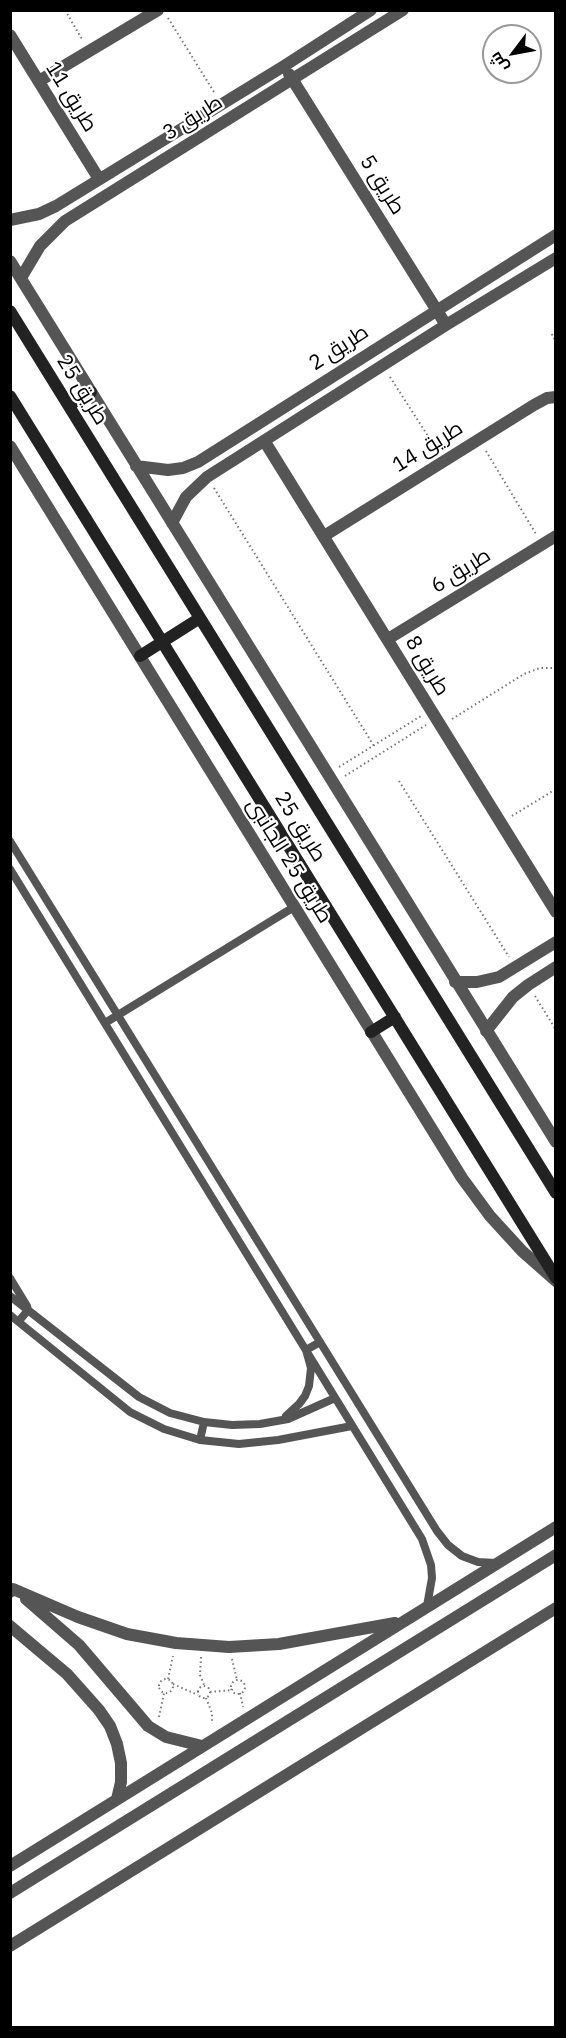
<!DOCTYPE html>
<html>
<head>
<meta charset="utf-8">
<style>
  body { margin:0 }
  #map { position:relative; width:566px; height:2038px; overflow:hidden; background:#fff; font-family:"IBM Plex Sans",Cairo,sans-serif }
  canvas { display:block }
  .frame { position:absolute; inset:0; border:12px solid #000; pointer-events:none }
  .north { position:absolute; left:482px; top:24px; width:60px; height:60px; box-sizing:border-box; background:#fff; border:2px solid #999; border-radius:50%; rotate:238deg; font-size:16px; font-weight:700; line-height:24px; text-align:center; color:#000 }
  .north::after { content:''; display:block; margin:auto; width:21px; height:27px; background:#000; clip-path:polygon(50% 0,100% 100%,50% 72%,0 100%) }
</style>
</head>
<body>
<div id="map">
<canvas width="566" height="2038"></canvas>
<div class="frame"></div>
<div class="north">ش</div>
</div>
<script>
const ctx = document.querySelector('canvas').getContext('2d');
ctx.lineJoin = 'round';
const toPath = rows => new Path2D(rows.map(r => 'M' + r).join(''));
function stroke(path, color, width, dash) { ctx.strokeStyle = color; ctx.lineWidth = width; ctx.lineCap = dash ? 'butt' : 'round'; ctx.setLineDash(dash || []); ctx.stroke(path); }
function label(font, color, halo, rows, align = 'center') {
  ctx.font = font + ' "IBM Plex Sans",Cairo,sans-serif'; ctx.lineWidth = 4.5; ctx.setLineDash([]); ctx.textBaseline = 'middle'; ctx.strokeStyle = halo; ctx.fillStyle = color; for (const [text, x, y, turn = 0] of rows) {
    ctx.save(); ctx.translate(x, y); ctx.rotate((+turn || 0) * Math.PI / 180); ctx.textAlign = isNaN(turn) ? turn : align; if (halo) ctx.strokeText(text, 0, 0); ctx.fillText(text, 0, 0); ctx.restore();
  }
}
const path = toPath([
  [65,10,83,41],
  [168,18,214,92],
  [556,331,552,335,556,341],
  [390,377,437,450],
  [486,451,536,534],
  [214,488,374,746],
  [452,719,524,674,540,668,556,668],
  [339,767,421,716],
  [345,776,426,725],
  [399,781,509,957],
  [512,816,556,789],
  [535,996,556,1030],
  [201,1657,200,1675,205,1687],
  [232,1659,237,1680],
  [168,1679,173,1656],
  '159 1686a7 7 0 1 1 14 0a7 7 0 1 1-14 0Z',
  '231 1687a7 7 0 1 1 14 0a7 7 0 1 1-14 0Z',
  [173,1684,198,1695],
  '198 1692a6 6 0 1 1 12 0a6 6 0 1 1-12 0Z',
  [210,1692,233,1690],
  [240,1693,243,1707],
  [206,1698,212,1713,212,1724],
  [159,1717,164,1693]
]);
const lane = toPath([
  [10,841,437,1531,448,1545,462,1556,478,1562,496,1563],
  [10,869,422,1539,431,1565,432,1578,427,1606],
  [105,1023,294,907],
  [10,1278,27,1306,28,1310,19,1321],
  [10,1296,139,1397,170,1413,204,1422,232,1425,260,1424,288,1419,335,1398],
  [10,1315,130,1412,164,1429,200,1440,239,1444,278,1440,352,1426],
  [286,1416,299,1404,305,1396,309,1386,311,1368,306,1350,320,1342],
  [200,1440,204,1422]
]);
const street = toPath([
  [10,35,99,179],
  [289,74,446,325],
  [39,81,158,10],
  [10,220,39,214,56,206,284,66,371,10],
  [10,261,556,1142],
  [21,278,40,246,65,221,403,10],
  [265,442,556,912],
  [10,446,462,1178,490,1216,522,1251,556,1281],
  [136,466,168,470,183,468,198,462,556,235],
  [172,523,186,497,207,477,446,325,556,258],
  [324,536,534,405,547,398,556,397],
  [388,639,556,536],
  [455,982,477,982,499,977,556,942],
  [486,1031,513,997,528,985,556,967],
  [10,1592,13,1589,78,1617,127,1634,176,1643,229,1647,279,1644,395,1623],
  [26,1599,79,1645,148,1726,166,1737,202,1746],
  [10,1626,67,1674,99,1710,110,1726,117,1744,121,1763,121,1782,117,1799],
  [10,1866,556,1527],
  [10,1893,556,1555],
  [10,1946,556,1608]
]);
const secondary = toPath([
  [10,311,556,1193],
  [10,396,556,1278],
  [69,405,91,392],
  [140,656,200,618],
  [371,1032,395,1017]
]);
const streetNames = [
  ["طريق 11",71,97,58],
  ["طريق 3",193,118,-32],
  ["طريق 5",382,185,58],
  ["طريق 2",339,348,-33],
  ["طريق 25",82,390,58],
  ["طريق 14",428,447,-32],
  ["طريق 6",461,571,-32],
  ["طريق 8",427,666,59],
  ["طريق 25",300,827,58],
  ["طريق 25 الجانبى",289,861,58]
];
stroke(path, '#777', 2, [1.5, 3]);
stroke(lane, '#555', 8);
stroke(street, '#555', 12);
stroke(secondary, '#222', 12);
label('21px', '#000', '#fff', streetNames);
</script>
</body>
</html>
